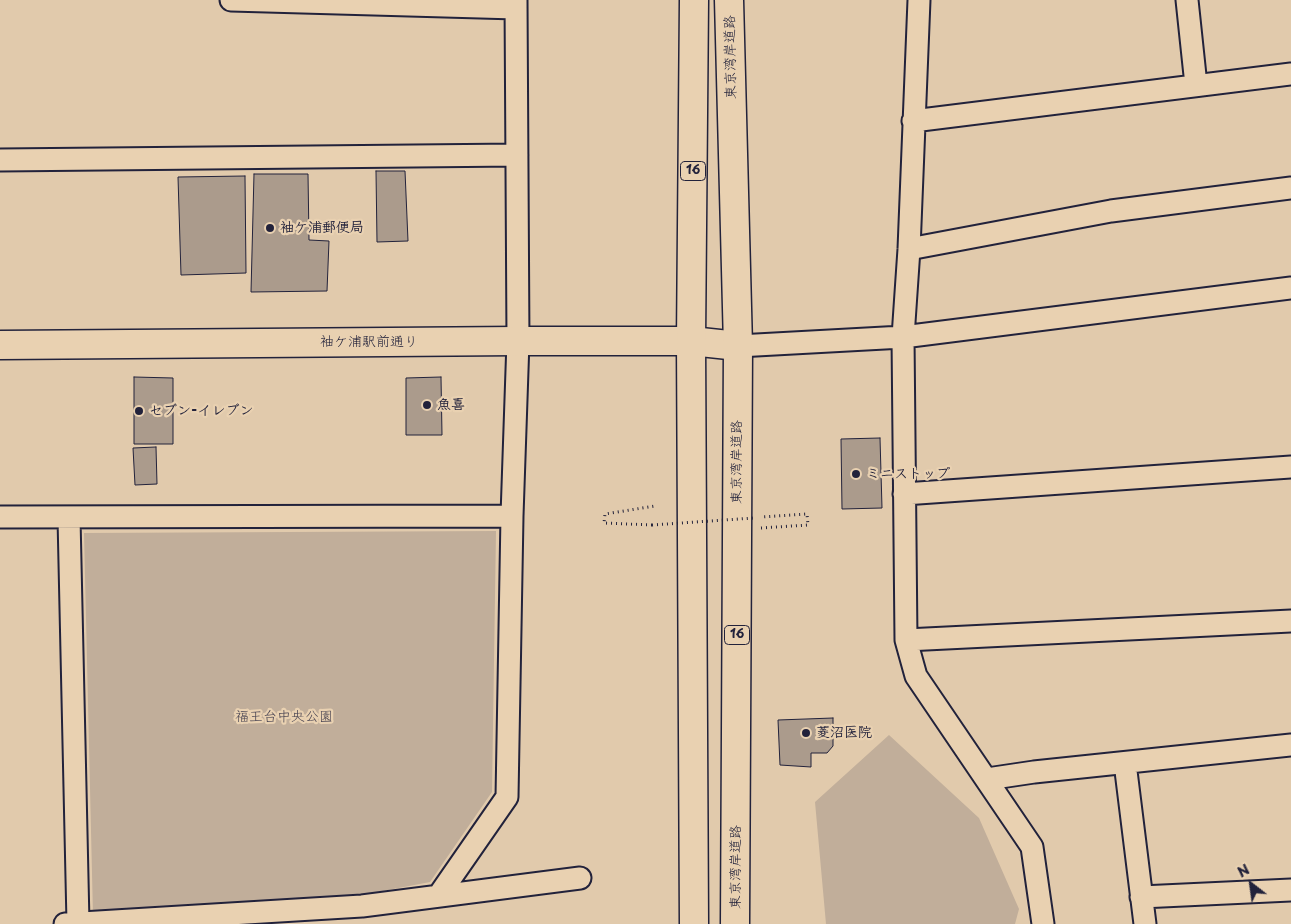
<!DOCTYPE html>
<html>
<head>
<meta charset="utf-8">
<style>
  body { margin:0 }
  #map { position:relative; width:1291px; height:924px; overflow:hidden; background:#e1caac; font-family:"Playpen Sans",sans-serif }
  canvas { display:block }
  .north { position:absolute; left:1226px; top:859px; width:50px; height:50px; -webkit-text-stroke:4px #e9d1b1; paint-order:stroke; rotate:330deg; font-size:14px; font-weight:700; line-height:20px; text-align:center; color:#22223b }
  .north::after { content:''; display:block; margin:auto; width:18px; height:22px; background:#22223b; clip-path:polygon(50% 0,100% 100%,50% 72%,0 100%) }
</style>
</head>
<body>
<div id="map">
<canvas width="1291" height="924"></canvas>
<div class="north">N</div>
</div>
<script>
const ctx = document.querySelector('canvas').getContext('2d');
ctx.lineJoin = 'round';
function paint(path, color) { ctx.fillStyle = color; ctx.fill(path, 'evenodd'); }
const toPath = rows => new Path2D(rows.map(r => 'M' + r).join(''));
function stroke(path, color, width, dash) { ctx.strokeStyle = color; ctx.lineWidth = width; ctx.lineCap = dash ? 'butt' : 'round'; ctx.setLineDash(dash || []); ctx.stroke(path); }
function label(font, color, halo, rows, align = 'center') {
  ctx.font = font + ' "Playpen Sans","Klee One",sans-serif'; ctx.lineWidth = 4.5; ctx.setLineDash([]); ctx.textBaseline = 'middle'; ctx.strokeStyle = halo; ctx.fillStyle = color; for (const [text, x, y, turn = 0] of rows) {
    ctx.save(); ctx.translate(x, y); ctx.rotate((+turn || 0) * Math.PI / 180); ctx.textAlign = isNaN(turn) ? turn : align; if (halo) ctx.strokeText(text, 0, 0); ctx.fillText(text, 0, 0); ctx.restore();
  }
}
const green = toPath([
  [496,531,492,792,430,882,341,899,93,916,84,533],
  [889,735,979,818,1019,909,1015,924,826,924,815,802]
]);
const building = toPath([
  [376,171,405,171,408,241,377,242,376,171],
  [254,174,308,174,309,240,329,241,327,291,251,292,254,174],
  [245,176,246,273,181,275,178,177,245,176],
  [134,377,173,378,173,444,134,444,134,377],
  [441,377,442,435,406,435,406,378,441,377],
  [880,438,882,508,842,509,841,439,880,438],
  [156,447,157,484,135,485,133,448,156,447],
  [833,718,833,746,827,753,811,753,811,767,780,765,778,720,833,718]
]);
const path = toPath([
  [652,525,604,523,605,514,655,506],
  [761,528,808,525,807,514,761,517]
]);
const street = toPath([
  [231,0,516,8],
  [919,0,909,249,903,337,906,640,916,676,1032,847,1043,924],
  [1187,0,1196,85],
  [913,121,1291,74],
  [0,160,517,155],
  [909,249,1111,211,1291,188],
  [738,346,903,337,1291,288],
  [904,494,1291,467],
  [0,517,512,516],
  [69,518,78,923],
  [906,640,1291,621],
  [1125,763,1145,924],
  [987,779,1034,772,1291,745],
  [439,895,507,797,512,516,518,341,516,0],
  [1141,897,1291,890],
  [65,924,362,906,580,878]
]);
const secondary = toPath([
  [0,345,518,341,691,341,738,346]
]);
const highway = toPath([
  [729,0,738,346,735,924],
  [694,924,691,341,694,0]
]);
const pathBridge = toPath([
  [652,525,754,518]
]);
const markers = [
  [270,228,5,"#22223b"],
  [427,405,5,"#22223b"],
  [139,411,5,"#22223b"],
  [856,474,5,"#22223b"],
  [806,733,5,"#22223b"]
];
const shields = [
  [693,171,25],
  [737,635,25]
];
const shieldNames = [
  ["16",693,171],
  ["16",737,635]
];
const streetNames = [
  ["東京湾岸道路",731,57,-91],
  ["袖ケ浦駅前通り",369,342],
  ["東京湾岸道路",737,462,-90],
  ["東京湾岸道路",736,867,-90]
];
const poiNames = [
  ["袖ケ浦郵便局",280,228],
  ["魚喜",437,405],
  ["セブン-イレブン",149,411],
  ["ミニストップ",866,474],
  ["菱沼医院",816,733]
];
const parkNames = [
  ["福王台中央公園",284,717]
];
paint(green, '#c1ae9a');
paint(building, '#ab9b8c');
stroke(building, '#22223b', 1);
stroke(street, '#22223b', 25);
stroke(secondary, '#22223b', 31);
stroke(highway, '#22223b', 31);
stroke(path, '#22223b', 3, [1, 4]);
stroke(street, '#e9d1b1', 21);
stroke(secondary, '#e9d1b1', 28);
stroke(highway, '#e9d1b1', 28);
stroke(pathBridge, '#22223b', 3, [1, 4]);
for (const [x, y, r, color] of markers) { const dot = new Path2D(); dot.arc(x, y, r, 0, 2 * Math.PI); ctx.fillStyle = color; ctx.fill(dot); stroke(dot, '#e9d1b1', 2); }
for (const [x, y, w] of shields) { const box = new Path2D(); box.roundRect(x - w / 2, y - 9.5, w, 19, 4); ctx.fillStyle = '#e9d1b1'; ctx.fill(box); stroke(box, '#22223b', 1); }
label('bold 12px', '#22223b', null, shieldNames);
label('14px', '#22223b', '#e9d1b1', streetNames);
label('bold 14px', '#22223b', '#e9d1b1', poiNames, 'left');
label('14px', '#423e4e', '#e9d1b1', parkNames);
</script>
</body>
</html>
